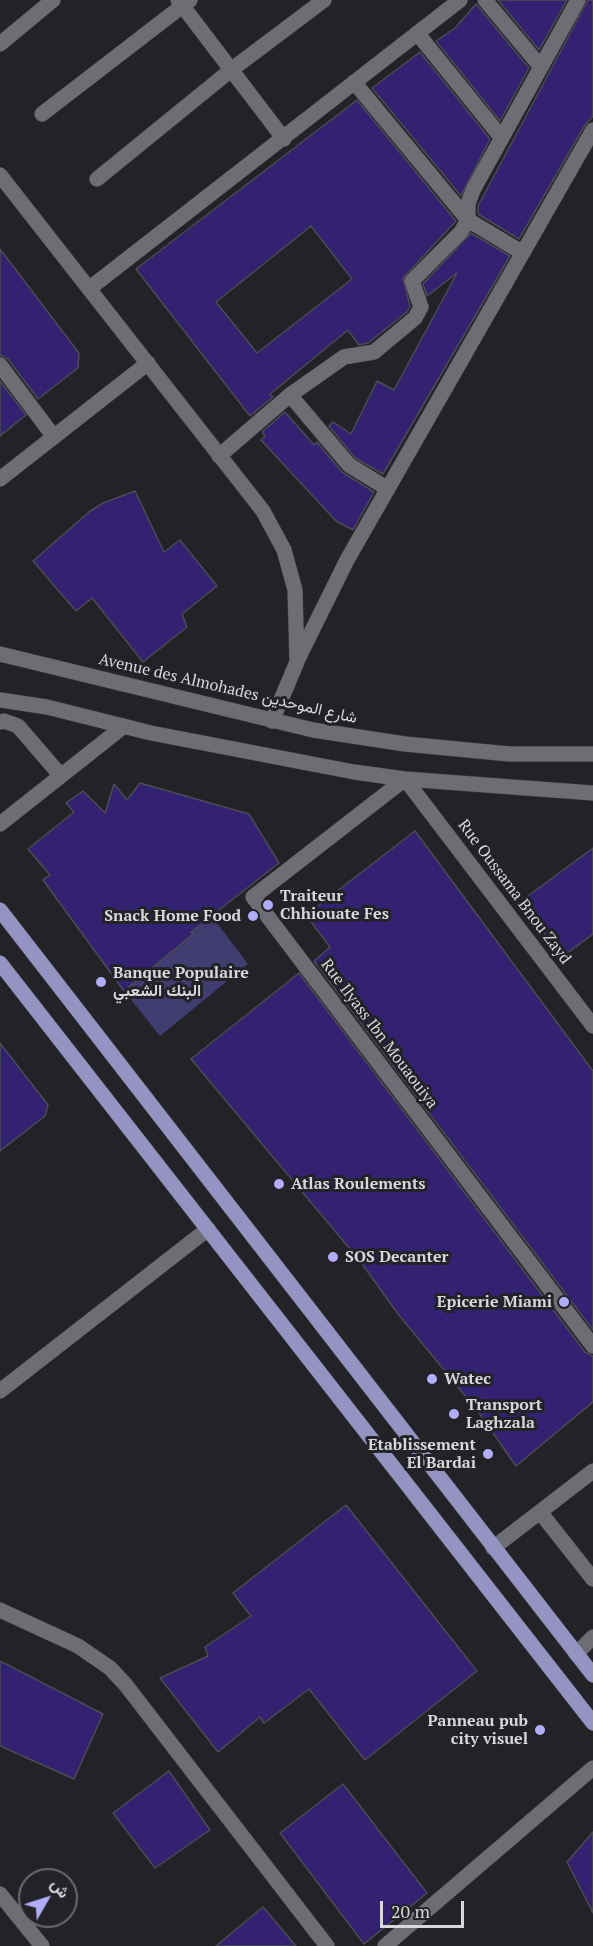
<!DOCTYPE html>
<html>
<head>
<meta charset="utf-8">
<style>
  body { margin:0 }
  #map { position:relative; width:593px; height:1946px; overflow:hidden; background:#222227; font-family:"PT Serif",Vazirmatn,serif }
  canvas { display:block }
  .north { position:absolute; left:18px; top:1868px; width:60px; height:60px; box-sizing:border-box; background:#222227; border:2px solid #6b6b6f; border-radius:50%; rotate:51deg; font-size:16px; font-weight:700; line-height:24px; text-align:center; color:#d8d8db }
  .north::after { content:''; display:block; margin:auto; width:21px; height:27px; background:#b1adfa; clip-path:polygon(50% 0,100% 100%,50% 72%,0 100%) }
  .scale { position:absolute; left:380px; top:1901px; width:84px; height:27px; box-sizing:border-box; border:3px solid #d8d8db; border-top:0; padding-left:8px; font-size:18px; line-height:21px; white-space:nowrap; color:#d8d8db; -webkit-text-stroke:4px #222227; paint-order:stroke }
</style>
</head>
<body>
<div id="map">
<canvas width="593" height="1946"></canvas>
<div class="north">ش</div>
<div class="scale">20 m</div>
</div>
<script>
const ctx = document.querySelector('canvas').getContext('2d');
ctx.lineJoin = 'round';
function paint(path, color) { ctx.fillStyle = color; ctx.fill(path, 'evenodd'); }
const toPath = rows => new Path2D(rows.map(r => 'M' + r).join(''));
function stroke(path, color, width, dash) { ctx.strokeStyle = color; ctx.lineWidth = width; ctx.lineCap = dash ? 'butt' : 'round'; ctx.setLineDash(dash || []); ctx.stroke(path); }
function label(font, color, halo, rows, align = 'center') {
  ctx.font = font + ' "PT Serif",Vazirmatn,serif'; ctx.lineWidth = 6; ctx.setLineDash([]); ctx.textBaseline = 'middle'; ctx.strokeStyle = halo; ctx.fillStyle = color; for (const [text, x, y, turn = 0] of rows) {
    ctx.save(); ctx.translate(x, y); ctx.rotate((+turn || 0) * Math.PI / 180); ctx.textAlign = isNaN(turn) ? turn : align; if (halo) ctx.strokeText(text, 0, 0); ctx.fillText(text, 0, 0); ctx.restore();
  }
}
const green = toPath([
  [185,881,248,964,160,1036,124,991,193,934,165,898]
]);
const building = toPath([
  [498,0,567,0,539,50,498,0],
  [588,0,593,0,593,116,585,125,519,239,478,214,478,206,588,0],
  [476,4,529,68,500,121,436,41,455,28,476,4],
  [420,52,490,139,461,196,372,88,420,52],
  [357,100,456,221,403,278,410,306,407,312,368,343,359,345,348,330,270,394,273,397,250,416,136,269,357,100],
  [311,226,352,279,257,353,216,302,311,226],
  [471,233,510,256,383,474,355,458,329,426,333,422,351,434,377,381,394,390,457,273,427,296,423,284,471,233],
  [0,249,79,353,78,368,38,399,8,359,0,355,0,249],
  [0,381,26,415,0,436,0,381],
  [285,412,314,445,317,442,342,472,374,492,353,530,336,521,261,440,265,436,262,432,285,412],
  [135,491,164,552,180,540,217,586,182,614,187,627,143,662,92,598,76,611,33,561,89,512,103,503,135,491],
  [140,783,249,814,279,863,191,932,193,934,124,991,43,880,50,875,28,849,74,812,66,803,83,791,105,813,114,784,127,800,140,783],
  [415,831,593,1071,593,1330,314,961,330,947,306,915,415,831],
  [593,848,593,934,562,957,521,901,593,848],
  [299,973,585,1352,593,1356,593,1402,516,1466,477,1410,398,1314,360,1261,191,1059,299,973],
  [0,1043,48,1105,45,1116,0,1151,0,1043],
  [346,1505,477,1671,365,1760,309,1689,264,1723,260,1717,218,1752,160,1678,208,1656,205,1647,251,1616,233,1593,346,1505],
  [0,1661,103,1714,74,1779,0,1746,0,1661],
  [169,1771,210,1830,155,1868,113,1813,169,1771],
  [343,1784,427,1893,364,1944,280,1833,343,1784],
  [593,1832,593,1913,567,1862,593,1832],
  [263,1907,296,1946,216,1946,263,1907]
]);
const minor = toPath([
  [178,0,284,139],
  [485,0,540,66],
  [417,33,501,137],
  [0,44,53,0],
  [354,82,468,220,523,253],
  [42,114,190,0],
  [0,175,263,511,284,550,295,590,297,662,272,721],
  [97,179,231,70,324,0],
  [90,288,460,0],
  [0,365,54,437],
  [290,395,349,465,388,489],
  [219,456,290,395,344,357,374,352,415,318,421,307,412,281,461,232,468,220,468,204,473,190,578,0],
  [0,479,148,363],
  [0,654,313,730,405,744,509,754,593,754],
  [298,659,347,560,593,130],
  [0,700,47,707,151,733,354,772,405,779,593,793],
  [0,722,4,721,18,726,61,776],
  [0,824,124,726],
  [593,1026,405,779,253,897,593,1346],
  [0,1391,208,1229],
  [540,1512,593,1579],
  [493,1548,593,1471],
  [0,1610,78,1646,110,1668,125,1684,327,1946],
  [576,1654,593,1637],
  [0,1894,42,1946],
  [385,1946,593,1768]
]);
const major = toPath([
  [0,910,593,1675],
  [0,963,593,1723]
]);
const markers = [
  [268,905,6,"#b1adfa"],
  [253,916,6,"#b1adfa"],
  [101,982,6,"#b1adfa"],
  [279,1184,6,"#b1adfa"],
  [333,1257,6,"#b1adfa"],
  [564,1302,6,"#b1adfa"],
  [432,1379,6,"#b1adfa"],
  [454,1414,6,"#b1adfa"],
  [488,1454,6,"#b1adfa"],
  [540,1730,6,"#b1adfa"]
];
const streetNames = [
  ["Avenue des Almohades شارع الموحدين",228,689,13],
  ["Rue Oussama Bnou Zayd",514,892,53],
  ["Rue Ilyass Ibn Mouaouiya",379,1034,53]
];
const poiNames = [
  ["Traiteur",280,896],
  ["Chhiouate Fes",280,914],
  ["Snack Home Food",241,916,"right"],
  ["Banque Populaire",113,973],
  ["البنك الشعبي",113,991],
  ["Atlas Roulements",291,1184],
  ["SOS Decanter",345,1257],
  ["Epicerie Miami",552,1302,"right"],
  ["Watec",444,1379],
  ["Transport",466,1405],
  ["Laghzala",466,1423],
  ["Etablissement",476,1445,"right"],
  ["El Bardai",476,1463,"right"],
  ["Panneau pub",528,1721,"right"],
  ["city visuel",528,1739,"right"]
];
paint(green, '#423d71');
paint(building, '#322271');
stroke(building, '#4c4c52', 1.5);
stroke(minor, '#3c3c41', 16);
stroke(major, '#3c3c41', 16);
stroke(minor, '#6d6d73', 15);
stroke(major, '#9593c1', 15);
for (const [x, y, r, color] of markers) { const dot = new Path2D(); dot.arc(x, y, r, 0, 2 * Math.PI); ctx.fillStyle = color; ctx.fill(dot); stroke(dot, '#222227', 2); }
label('16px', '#d8d8db', '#222227', streetNames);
label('bold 16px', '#d8d8db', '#222227', poiNames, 'left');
</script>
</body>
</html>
